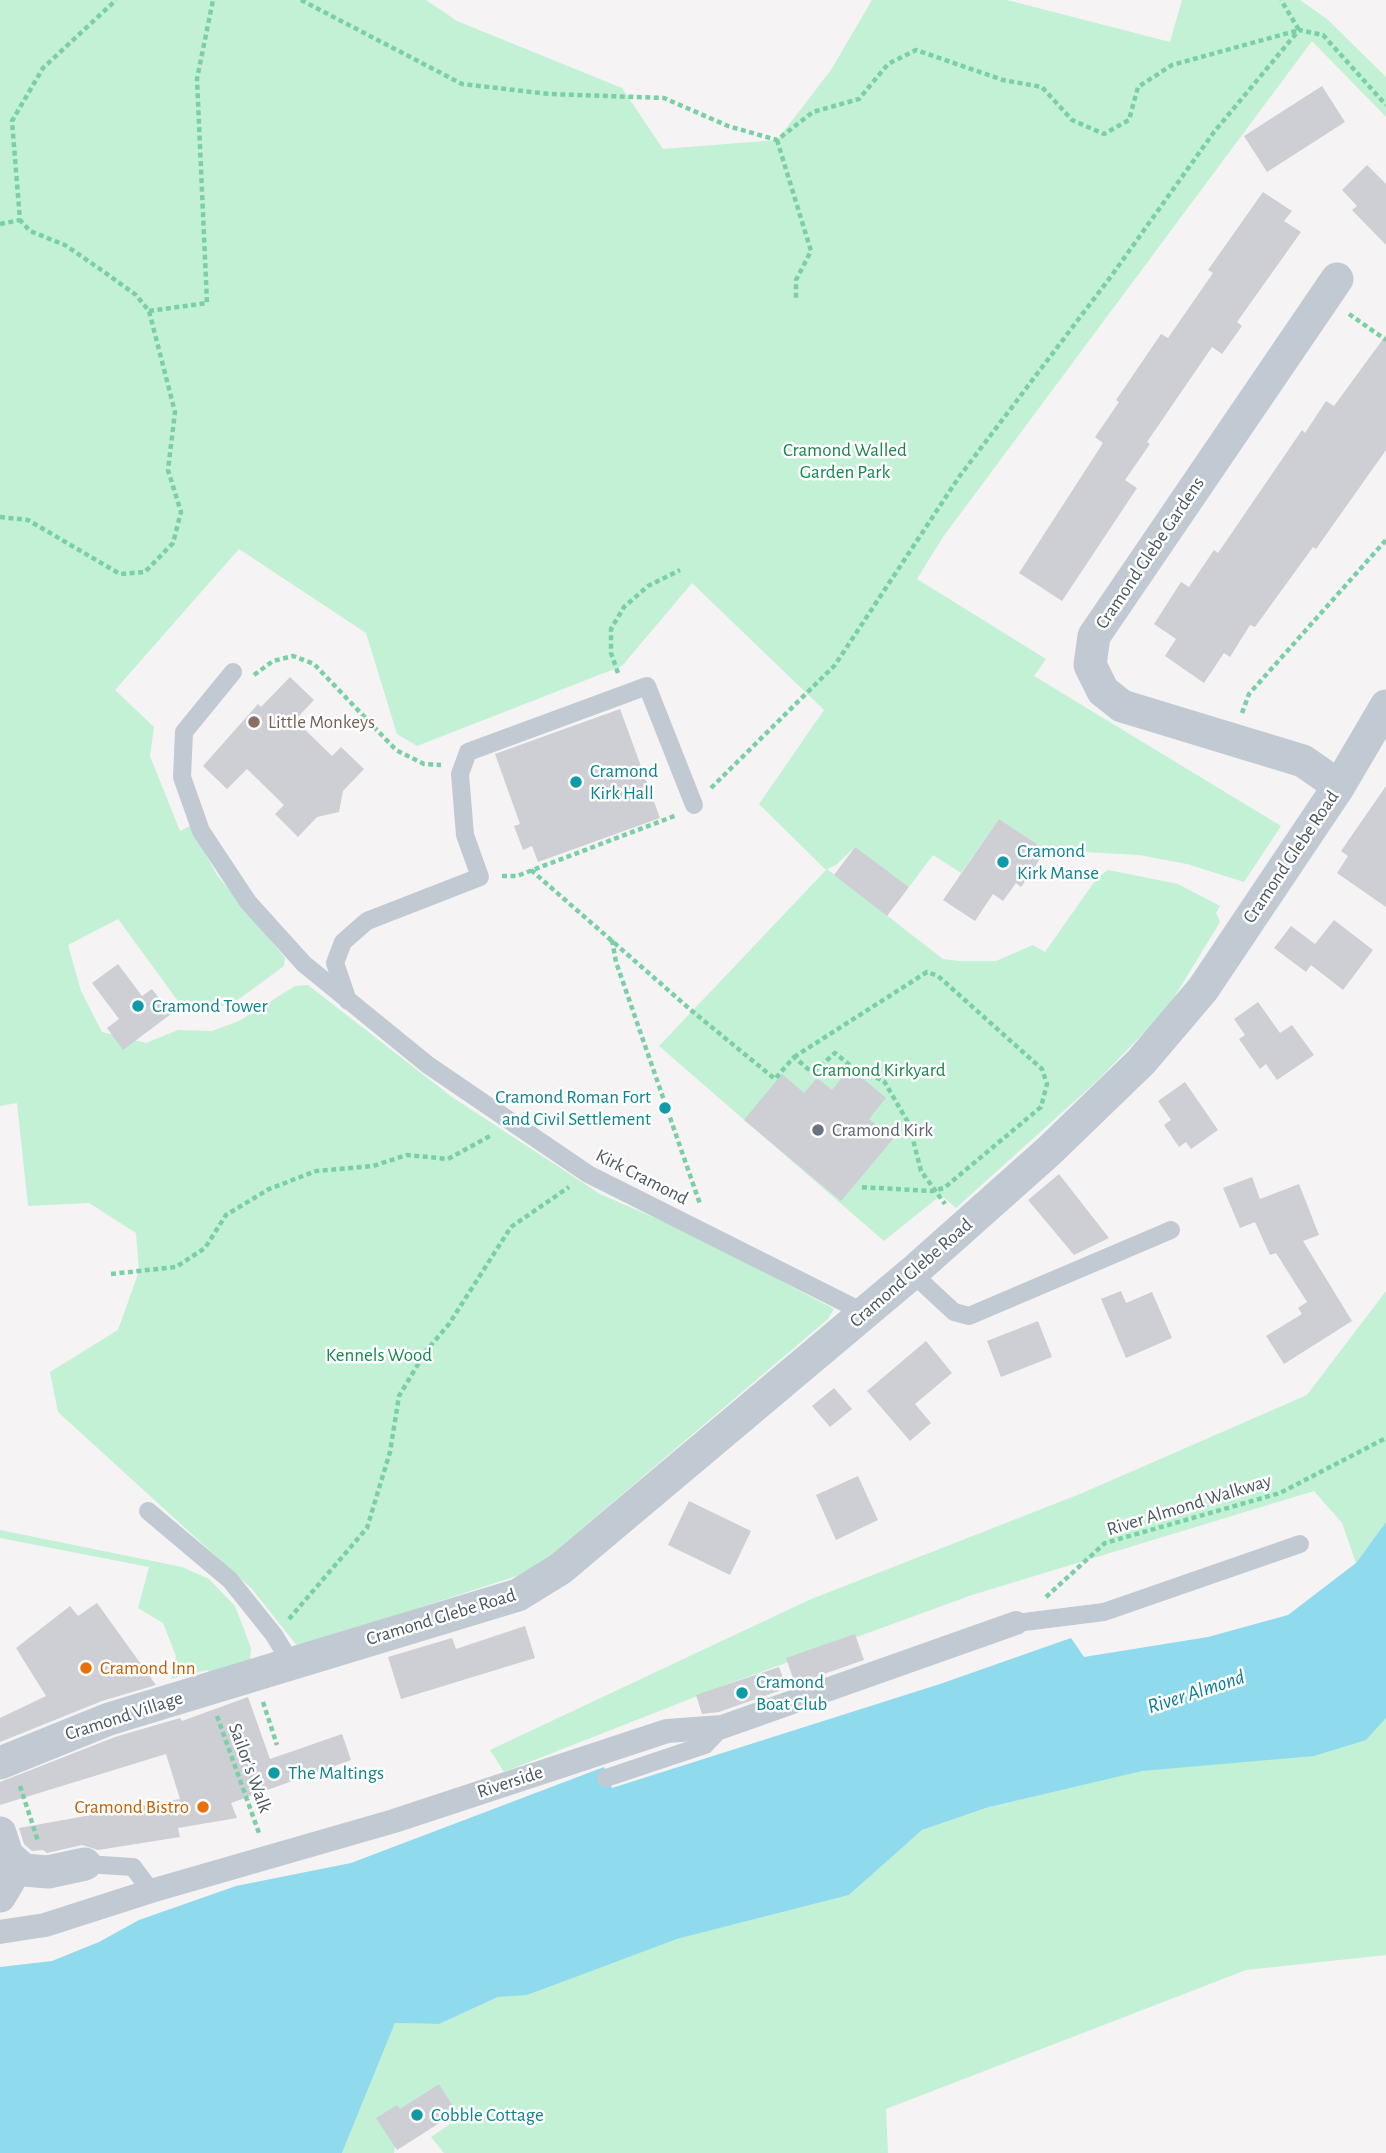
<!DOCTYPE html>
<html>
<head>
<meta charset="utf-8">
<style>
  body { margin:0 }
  canvas { display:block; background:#f5f3f3 }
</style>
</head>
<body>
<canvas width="1386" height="2153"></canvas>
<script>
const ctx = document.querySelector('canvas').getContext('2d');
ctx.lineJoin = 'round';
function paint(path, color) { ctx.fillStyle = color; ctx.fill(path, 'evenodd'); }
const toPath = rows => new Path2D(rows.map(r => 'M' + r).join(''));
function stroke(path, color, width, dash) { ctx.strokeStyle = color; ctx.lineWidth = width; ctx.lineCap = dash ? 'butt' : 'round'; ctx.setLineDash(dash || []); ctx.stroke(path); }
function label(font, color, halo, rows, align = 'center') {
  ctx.font = font + ' "Alegreya Sans",sans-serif'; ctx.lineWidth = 5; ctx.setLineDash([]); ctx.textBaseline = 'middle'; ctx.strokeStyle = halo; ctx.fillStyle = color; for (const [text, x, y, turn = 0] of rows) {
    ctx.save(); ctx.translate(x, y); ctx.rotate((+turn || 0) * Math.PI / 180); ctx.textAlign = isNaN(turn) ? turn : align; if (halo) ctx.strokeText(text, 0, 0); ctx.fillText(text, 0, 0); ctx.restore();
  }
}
const green = toPath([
  [0,0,426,0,457,21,622,88,663,149,777,140,831,70,872,0,1007,0,1170,42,1182,0,1300,0,1327,19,1386,77,1386,117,1312,41,943,537,917,579,1046,659,1034,676,1281,826,1244,882,1187,864,1139,855,1046,850,999,819,961,873,933,855,909,887,889,872,873,892,875,863,855,847,836,865,827,869,943,959,959,961,996,961,1033,945,1045,952,1097,878,1108,870,1178,884,1220,906,1216,913,1220,922,1167,1009,1098,1080,956,1208,941,1195,884,1241,659,1046,826,870,759,804,824,710,692,583,622,666,417,746,397,734,366,633,239,549,115,690,154,727,150,756,180,831,190,826,217,875,285,958,284,966,239,999,205,1013,192,1012,178,1001,118,919,68,945,81,991,102,1032,146,1043,178,1030,212,1031,239,1021,295,986,308,985,452,1097,600,1194,692,1234,834,1309,828,1319,532,1571,298,1647,252,1589,58,1412,50,1372,118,1330,139,1271,136,1233,89,1203,28,1206,17,1103,0,1106],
  [1386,1291,1386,1522,1356,1563,1342,1523,1314,1491,972,1595,728,1684,504,1772,490,1750,809,1600,1080,1494,1307,1395],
  [0,1530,182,1567,209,1579,235,1606,251,1648,250,1663,213,1675,207,1670,171,1679,176,1656,163,1623,138,1608,149,1567,0,1538],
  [1386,1718,1386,1955,1246,1970,886,2109,888,2153,444,2153,431,2137,450,2124,447,2118,457,2112,439,2084,401,2109,394,2153,342,2153,395,2023,439,2024,498,1997,527,1994,677,1939,849,1895,922,1830,989,1807,1142,1770,1365,1740]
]);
const water = toPath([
  [1386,1522,1386,1718,1366,1740,1314,1756,1142,1771,989,1807,922,1830,849,1895,677,1939,527,1995,498,1997,439,2024,395,2023,342,2153,0,2153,0,1967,52,1961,99,1942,139,1920,236,1886,351,1863,604,1767,612,1788,940,1684,1071,1638,1084,1657,1208,1637,1288,1615,1356,1563]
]);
const building = toPath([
  [1322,86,1345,122,1267,172,1244,136],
  [1367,165,1386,184,1386,245,1352,210,1357,206,1342,190],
  [1263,192,1292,211,1284,221,1301,232,1237,322,1242,326,1222,354,1212,347,1147,442,1150,444,1125,480,1137,488,1062,601,1019,573,1103,443,1095,437,1119,402,1116,400,1161,334,1168,338,1213,273,1208,270],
  [1386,335,1386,450,1316,549,1313,547,1255,627,1250,625,1230,657,1224,653,1204,683,1165,656,1176,639,1154,624,1181,582,1189,587,1214,550,1218,553,1302,430,1305,433,1326,401,1334,406],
  [290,677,314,700,295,720,332,756,341,747,364,769,343,791,339,812,317,817,298,837,275,814,284,805,247,769,227,789,203,766,258,704,261,707],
  [620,709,660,818,538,862,532,846,523,850,514,826,520,824,495,754],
  [1386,786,1386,907,1337,873,1348,856,1341,851],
  [999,819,1046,850,1021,887,1016,883,1003,901,993,894,975,921,943,900],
  [855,847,909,887,887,916,834,875],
  [1334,920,1373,950,1343,990,1311,965,1306,972,1274,948,1291,926,1315,944],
  [118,964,142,996,152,989,171,1014,123,1050,107,1028,119,1019,92,983],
  [1258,1002,1280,1033,1292,1025,1314,1055,1277,1080,1266,1064,1260,1069,1239,1039,1245,1035,1234,1019],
  [850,1068,886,1098,869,1119,893,1139,841,1201,744,1120,782,1074,804,1093,817,1078,832,1090],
  [1185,1082,1218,1130,1191,1149,1186,1142,1179,1147,1164,1125,1171,1120,1158,1101],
  [1059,1174,1109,1238,1074,1255,1028,1200],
  [1252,1177,1260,1199,1299,1184,1319,1235,1303,1241,1352,1321,1284,1364,1266,1336,1302,1314,1298,1308,1307,1302,1276,1253,1270,1255,1255,1222,1240,1228,1223,1188],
  [1121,1291,1126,1303,1152,1292,1172,1338,1126,1358,1101,1299],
  [1038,1321,1052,1357,1001,1377,987,1341],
  [926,1341,952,1373,915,1404,931,1423,910,1441,867,1391],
  [834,1388,852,1409,830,1427,812,1406],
  [858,1476,878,1520,836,1540,816,1495],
  [689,1501,751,1531,730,1575,668,1545],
  [97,1603,156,1685,102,1701,0,1742,0,1718,46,1696,16,1648,70,1606,78,1616],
  [525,1626,535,1658,401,1699,388,1657,452,1638,456,1649],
  [855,1634,864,1660,795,1684,786,1658],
  [779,1667,787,1688,719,1712,702,1714,696,1695],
  [248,1697,270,1759,342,1734,351,1760,231,1803,237,1818,178,1828,180,1837,98,1850,82,1845,47,1853,43,1850,32,1851,24,1844,19,1828,180,1799,166,1754,0,1805,0,1782,115,1737,180,1718,182,1721],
  [439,2084,457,2112,397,2150,376,2118,397,2105,400,2109]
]);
const path = toPath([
  [301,0,462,84,549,94,664,98,728,126,777,140,813,112,859,99,888,64,916,50,1003,80,1042,87,1072,120,1104,134,1129,120,1138,87,1172,65,1299,30,1281,0],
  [777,140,811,251,796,280,796,299],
  [0,224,20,220,12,121,43,68,116,0],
  [149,311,207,303,197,79,213,0],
  [1349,314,1386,340],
  [0,517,28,520,120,574,145,572,173,543,181,512,168,470,175,412,149,311,136,295,100,269,65,245,30,231,20,220],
  [618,673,611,653,611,629,624,607,648,586,680,570],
  [254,675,273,661,293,656,314,664,396,750,424,764,441,765],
  [1242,713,1249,694,1386,540],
  [711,788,835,665,959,477,1112,275,1214,132,1299,30,1323,35,1386,105],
  [531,870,692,1011,775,1079,794,1057,808,1069,816,1070,835,1053,851,1066,884,1081,909,1124,921,1171,945,1204],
  [502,876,517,876,677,815],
  [612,940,616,962,700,1204],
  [794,1057,927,972,938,976,1042,1069,1047,1084,1041,1107,944,1188,932,1191,859,1187],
  [111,1274,176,1267,205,1248,226,1215,269,1189,316,1171,373,1166,407,1155,448,1159,490,1136],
  [1046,1597,1105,1543,1280,1493,1386,1438],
  [289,1619,367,1528,390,1452,399,1396,426,1351,449,1324,511,1227,569,1187],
  [263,1702,277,1745],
  [217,1716,259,1833],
  [20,1786,38,1841]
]);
const service = toPath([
  [233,672,184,732,182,777,201,831,248,902,304,964,428,1065,588,1174,865,1313],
  [348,1001,335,963,343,942,367,921,480,877,465,835,460,774,468,752,647,686,694,805],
  [912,1273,954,1312,969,1316,1171,1230],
  [148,1511,230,1580,274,1635,291,1663],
  [1016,1623,1104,1612,1300,1544],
  [606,1778,705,1745,722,1727],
  [85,1864,133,1867,151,1891]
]);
const pedestrian = toPath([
  [0,1932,45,1925,151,1891,394,1821,667,1731,722,1727,1016,1623]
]);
const minor = toPath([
  [1337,279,1094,636,1090,665,1103,691,1122,706,1303,761,1339,786],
  [0,1763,109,1719,518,1595,560,1569,912,1273,1049,1151,1141,1062,1203,989,1339,786,1386,706],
  [0,1833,7,1855,24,1870,48,1872,85,1864],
  [0,1896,17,1867]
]);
const markers = [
  [254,722,7,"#8d6e63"],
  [576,782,7,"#0f9aa8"],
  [1003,862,7,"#0f9aa8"],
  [138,1006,7,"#0f9aa8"],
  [665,1108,7,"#0f9aa8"],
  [818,1130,7,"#6b7280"],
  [86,1668,7,"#e8710a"],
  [742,1693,7,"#0f9aa8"],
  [274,1773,7,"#0f9aa8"],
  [203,1807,7,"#e8710a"],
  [417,2115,7,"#0f9aa8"]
];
const parkNames = [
  ["Cramond Walled",845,450],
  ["Garden Park",845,472],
  ["Cramond Kirkyard",879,1070],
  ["Kennels Wood",379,1355]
];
const streetNames = [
  ["Cramond Glebe Gardens",1150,553,-56],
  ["Cramond Glebe Road",1291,857,-56],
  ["Kirk Cramond",642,1177,27],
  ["Cramond Glebe Road",911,1273,-41],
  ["River Almond Walkway",1189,1505,-17],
  ["Cramond Glebe Road",441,1617,-17],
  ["Cramond Village",124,1716,-18],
  ["Sailor's Walk",250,1768,70],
  ["Riverside",510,1782,-18]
];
const educationNames = [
  ["Little Monkeys",268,722]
];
const cultureNames = [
  ["Cramond",590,771],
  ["Kirk Hall",590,793],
  ["Cramond",1017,851],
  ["Kirk Manse",1017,873],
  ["Cramond Tower",152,1006],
  ["Cramond Roman Fort",651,1097,"right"],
  ["and Civil Settlement",651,1119,"right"],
  ["Cramond",756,1682],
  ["Boat Club",756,1704],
  ["The Maltings",288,1773],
  ["Cobble Cottage",431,2115]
];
const worshipNames = [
  ["Cramond Kirk",832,1130]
];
const foodNames = [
  ["Cramond Inn",100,1668],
  ["Cramond Bistro",189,1807,"right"]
];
const waterNames = [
  ["River Almond",1196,1692,-18]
];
paint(green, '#c3f1d5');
paint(water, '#90daee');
paint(building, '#cdcfd5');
stroke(path, '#7ad0a6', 4.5, [5, 3.5]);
stroke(service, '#c1cad2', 18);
stroke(pedestrian, '#c1cad2', 24);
stroke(minor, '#c1cad2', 33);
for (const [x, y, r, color] of markers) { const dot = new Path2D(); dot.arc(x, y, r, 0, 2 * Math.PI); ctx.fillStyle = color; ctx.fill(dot); stroke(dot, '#fff', 2.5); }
label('19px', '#17864f', '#fff', parkNames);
label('19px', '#4a5661', '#fff', streetNames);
label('19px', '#785e54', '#fff', educationNames, 'left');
label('19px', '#0d838f', '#fff', cultureNames, 'left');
label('19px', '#5b616d', '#fff', worshipNames, 'left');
label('19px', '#c56008', '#fff', foodNames, 'left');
label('italic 21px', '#0c7c9b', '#fff', waterNames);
</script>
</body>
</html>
